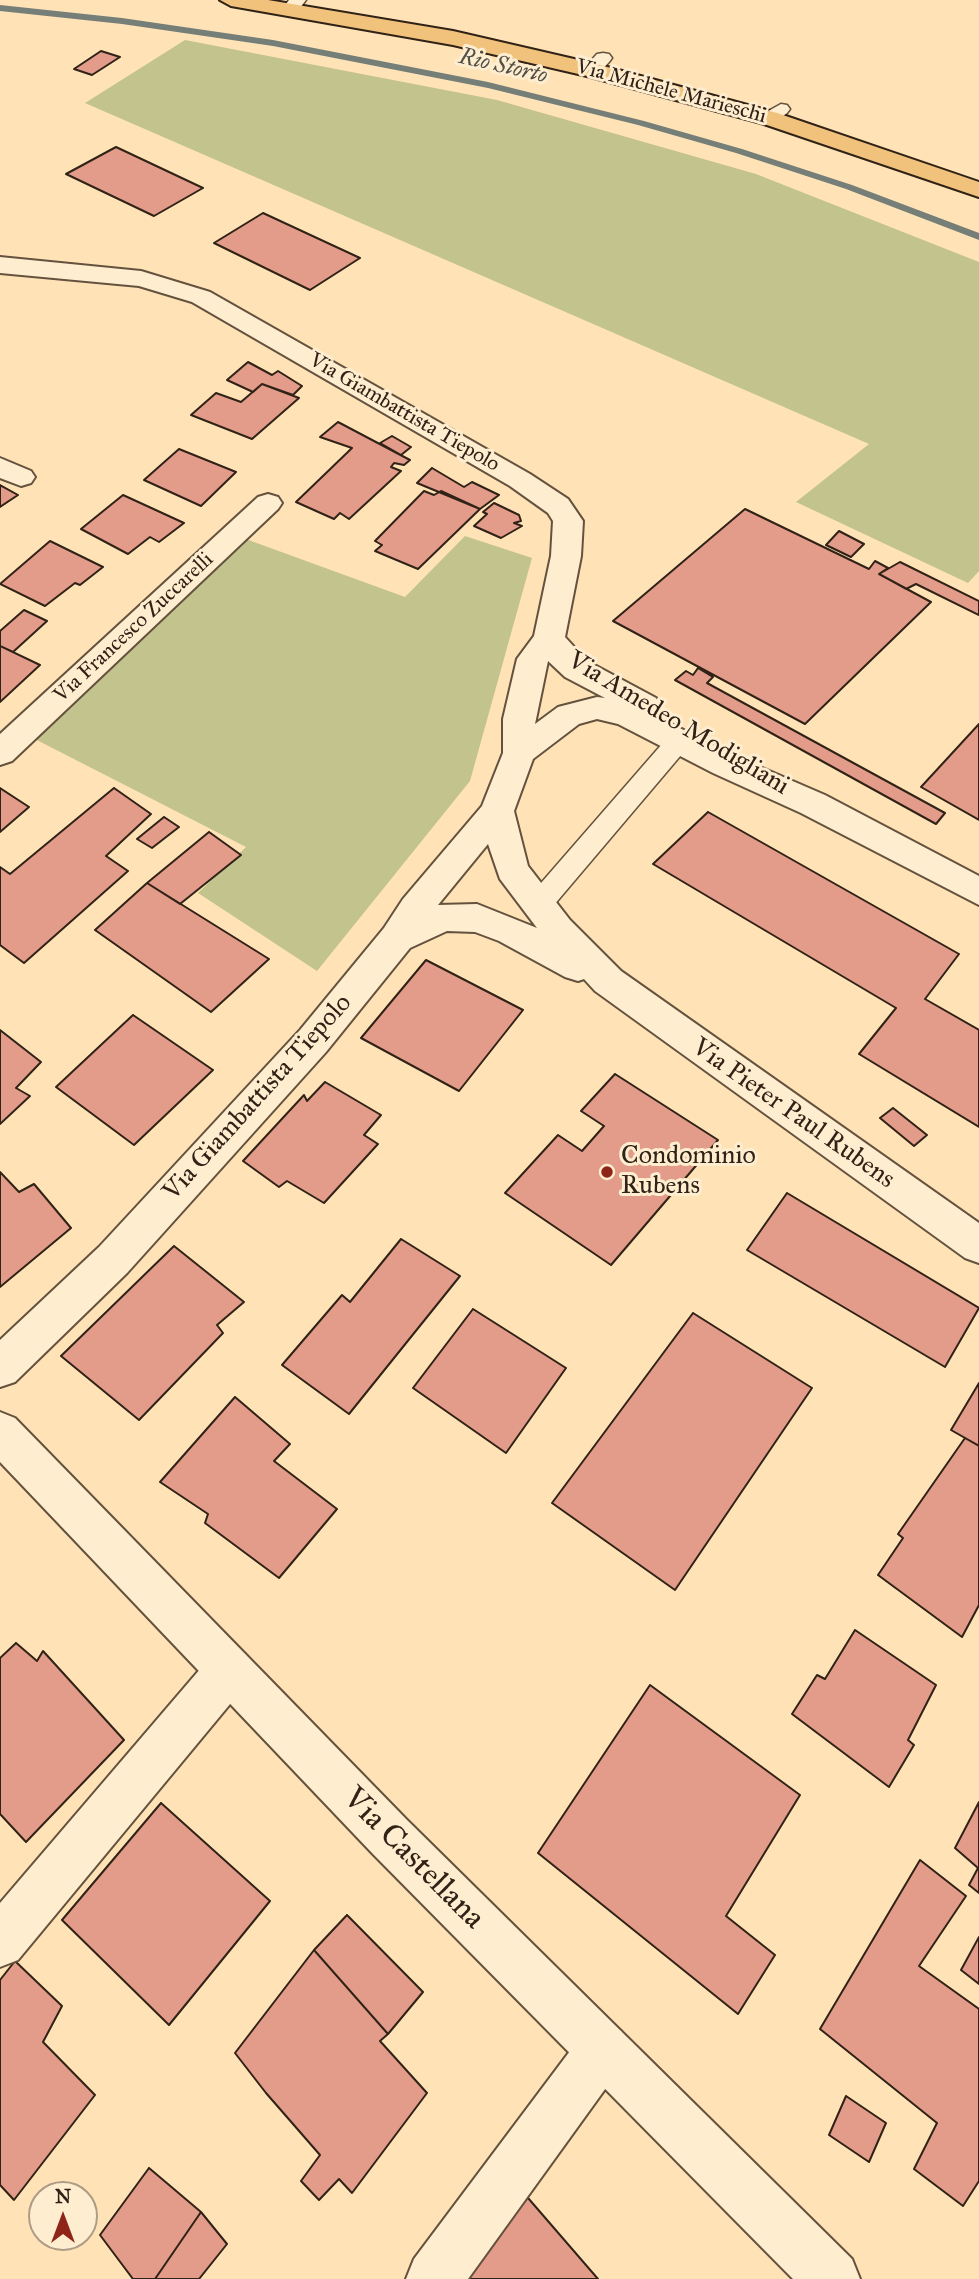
<!DOCTYPE html>
<html>
<head>
<meta charset="utf-8">
<style>
  body { margin:0 }
  #map { position:relative; width:979px; height:2279px; overflow:hidden; background:#ffe3b7; font-family:"IM FELL Great Primer",serif }
  canvas { display:block }
  .north { position:absolute; left:28px; top:2181px; width:70px; height:70px; box-sizing:border-box; background:#ffedd0; border:2px solid #ac9c86; border-radius:50%; rotate:0deg; font-size:19px; font-weight:700; line-height:28px; text-align:center; color:#302216 }
  .north::after { content:''; display:block; margin:auto; width:24px; height:32px; background:#8f2418; clip-path:polygon(50% 0,100% 100%,50% 72%,0 100%) }
</style>
</head>
<body>
<div id="map">
<canvas width="979" height="2279"></canvas>
<div class="north">N</div>
</div>
<script>
const ctx = document.querySelector('canvas').getContext('2d');
ctx.lineJoin = 'round';
function paint(path, color) { ctx.fillStyle = color; ctx.fill(path, 'evenodd'); }
const toPath = rows => new Path2D(rows.map(r => 'M' + r).join(''));
function stroke(path, color, width, dash) { ctx.strokeStyle = color; ctx.lineWidth = width; ctx.lineCap = dash ? 'butt' : 'round'; ctx.setLineDash(dash || []); ctx.stroke(path); }
function label(font, color, halo, rows, align = 'center') {
  ctx.font = font + ' "IM FELL Great Primer",serif'; ctx.lineWidth = 6; ctx.setLineDash([]); ctx.textBaseline = 'middle'; ctx.strokeStyle = halo; ctx.fillStyle = color; for (const [text, x, y, turn = 0] of rows) {
    ctx.save(); ctx.translate(x, y); ctx.rotate((+turn || 0) * Math.PI / 180); ctx.textAlign = isNaN(turn) ? turn : align; if (halo) ctx.strokeText(text, 0, 0); ctx.fillText(text, 0, 0); ctx.restore();
  }
}
const green = toPath([
  [185,40,497,100,756,174,979,262,979,571,968,583,796,502,869,444,85,103],
  [232,534,405,597,465,536,532,558,470,781,317,971,198,893,246,847,27,735]
]);
const stream = toPath([
  [0,5,122,18,273,40,488,82,644,121,742,149,852,185,979,233,979,240,846,189,736,153,638,125,488,88,273,46,122,24,0,11,0,5]
]);
const building = toPath([
  [101,51,120,57,92,75,74,69,101,51],
  [116,147,203,188,154,216,66,174,116,147],
  [263,213,360,258,310,290,214,243,263,213],
  [248,362,272,375,278,371,302,386,293,395,262,384,253,392,227,380,248,362],
  [262,384,299,398,252,439,191,415,216,393,241,402,262,384],
  [338,422,410,460,404,465,394,463,391,467,401,471,349,519,340,513,334,519,296,502,352,448,320,437,338,422],
  [392,436,411,447,401,455,380,443,392,436],
  [179,449,236,472,201,506,144,480,179,449],
  [432,468,464,487,472,482,499,495,480,509,417,483,432,468],
  [0,485,18,495,0,507,0,485],
  [424,491,434,495,441,491,480,509,418,569,375,551,382,545,375,541,424,491],
  [123,495,184,523,159,542,150,537,128,554,81,529,123,495],
  [494,503,519,515,521,521,514,523,522,526,501,538,474,526,487,514,483,512,494,503],
  [745,509,869,569,875,561,888,568,879,574,931,602,805,724,613,621,745,509],
  [839,531,864,544,851,557,826,545,839,531],
  [50,541,103,567,80,585,75,583,45,606,0,584,50,541],
  [900,562,979,601,979,615,916,584,906,589,879,574,900,562],
  [24,610,47,621,13,652,0,646,0,631,24,610],
  [0,646,40,665,0,702,0,646],
  [698,668,713,677,707,683,945,813,936,824,675,680,686,671,693,675,698,668],
  [979,724,979,820,921,787,979,724],
  [0,788,29,807,0,832,0,788],
  [114,788,151,814,106,856,128,871,24,963,0,945,0,867,10,874,114,788],
  [708,812,959,954,925,999,979,1030,979,1127,859,1054,896,1008,653,864,708,812],
  [164,817,179,827,152,848,137,839,164,817],
  [209,832,241,855,180,904,147,883,209,832],
  [147,883,269,959,211,1012,95,930,147,883],
  [426,960,523,1010,459,1091,361,1038,426,960],
  [133,1015,213,1070,134,1145,56,1087,133,1015],
  [0,1030,41,1062,16,1088,30,1096,0,1124,0,1030],
  [615,1074,718,1140,611,1265,505,1193,558,1135,582,1151,604,1126,581,1111,615,1074],
  [325,1082,381,1115,364,1135,378,1144,324,1203,287,1181,279,1187,243,1161,304,1095,307,1101,325,1082],
  [893,1108,927,1135,914,1146,880,1118,893,1108],
  [0,1172,19,1192,34,1184,71,1228,0,1287,0,1172],
  [787,1193,979,1308,945,1367,747,1250,787,1193],
  [401,1239,460,1276,349,1414,282,1365,342,1295,350,1302,401,1239],
  [174,1246,244,1302,217,1325,223,1333,139,1420,61,1356,174,1246],
  [473,1309,566,1368,506,1453,413,1388,473,1309],
  [693,1313,812,1388,675,1590,552,1503,693,1313],
  [979,1383,979,1446,951,1430,979,1383],
  [235,1397,290,1444,274,1461,337,1509,279,1578,205,1523,208,1514,160,1482,235,1397],
  [965,1438,979,1446,979,1605,962,1637,878,1575,903,1538,898,1534,965,1438],
  [855,1630,936,1685,908,1740,914,1745,889,1787,792,1714,817,1675,825,1679,855,1630],
  [16,1643,37,1661,43,1651,124,1740,26,1842,0,1814,0,1658,16,1643],
  [650,1685,800,1795,726,1916,775,1955,738,2014,538,1853,650,1685],
  [979,1802,979,1893,969,1885,978,1868,955,1848,979,1802],
  [161,1803,270,1901,169,2025,62,1920,161,1803],
  [920,1860,966,1896,919,1966,979,2009,979,2181,963,2206,914,2169,937,2123,820,2029,920,1860],
  [347,1915,423,1992,388,2034,314,1950,347,1915],
  [979,1937,979,1984,961,1970,979,1937],
  [314,1950,388,2034,380,2041,427,2093,352,2193,339,2179,319,2200,301,2181,320,2155,266,2093,235,2053,314,1950],
  [15,1961,62,2006,43,2042,95,2095,14,2200,0,2185,0,1980,15,1961],
  [846,2096,886,2123,869,2162,829,2135,846,2096],
  [149,2168,201,2212,155,2279,133,2279,100,2235,149,2168],
  [522,2191,598,2279,460,2279,522,2191],
  [201,2212,227,2244,199,2279,155,2279,201,2212]
]);
const service = toPath([
  [289,0,306,0,296,13,290,14,282,9,289,0],
  [603,53,609,54,612,58,609,62,598,74,586,74,583,70,586,66,597,54,603,53],
  [781,104,787,105,790,109,787,113,775,122,763,122,760,118,763,114,781,104],
  [678,733,687,736,691,742,687,748,548,912,538,915,528,912,524,905,528,898,669,736,678,733]
]);
const minor = toPath([
  [0,257,141,271,210,292,530,474,568,499,583,521,581,556,565,637,587,661,656,698,661,706,654,715,737,757,825,795,979,876,979,905,801,813,713,773,618,724,597,719,579,724,533,759,514,811,528,866,570,920,621,971,979,1223,979,1263,965,1258,595,991,584,979,578,981,565,977,499,941,475,932,447,931,410,948,326,1052,127,1273,15,1382,0,1387,0,1340,99,1247,300,1030,384,928,403,899,482,806,503,753,503,719,517,659,534,636,551,556,553,521,548,513,510,486,192,302,139,286,0,273,0,257],
  [548,661,565,677,605,698,597,697,558,707,535,724,548,661],
  [488,844,500,879,537,928,477,904,438,905,488,844],
  [0,458,31,471,35,477,31,483,21,486,0,478,0,458],
  [268,494,278,497,282,503,278,509,12,761,0,765,0,734,258,497,268,494],
  [229,1647,245,1654,252,1670,245,1686,18,1960,0,1967,0,1903,213,1654,229,1647],
  [603,2023,621,2031,629,2049,621,2067,468,2279,406,2279,414,2259,585,2031,603,2023]
]);
const tertiary = toPath([
  [0,1412,15,1418,407,1820,852,2259,860,2279,793,2279,373,1854,0,1462,0,1412]
]);
const primary = toPath([
  [220,0,268,0,453,31,600,65,777,113,979,182,979,197,761,123,587,76,453,45,231,6,220,0]
]);
const markers = [
  [607,1172,7,"#8f2418"]
];
const farStreetnames = [
  ["Via Michele Marieschi",671,92,15],
  ["Via Giambattista Tiepolo",404,413,30],
  ["Via Francesco Zuccarelli",134,628,-43]
];
const farWaternames = [
  ["Rio Storto",503,67,13]
];
const streetNames = [
  ["Via Amedeo Modigliani",678,724,31],
  ["Via Giambattista Tiepolo",258,1098,-48],
  ["Via Pieter Paul Rubens",793,1114,35]
];
const poiNames = [
  ["Condominio",621,1157],
  ["Rubens",621,1187]
];
const nearStreetnames = [
  ["Via Castellana",413,1859,45]
];
paint(green, '#c2c38d');
paint(stream, '#757e77');
paint(building, '#e39c8a');
stroke(building, '#302216', 2);
stroke(service, '#64523e', 3);
stroke(minor, '#64523e', 4);
stroke(tertiary, '#64523e', 4);
stroke(primary, '#302216', 4);
paint(service, '#ffedd0');
paint(minor, '#ffedd0');
paint(tertiary, '#ffedd0');
paint(primary, '#f0c27c');
for (const [x, y, r, color] of markers) { const dot = new Path2D(); dot.arc(x, y, r, 0, 2 * Math.PI); ctx.fillStyle = color; ctx.fill(dot); stroke(dot, '#ffedd0', 2.5); }
label('21px', '#302216', '#ffedd0', farStreetnames);
label('italic 23px', '#525047', '#ffedd0', farWaternames);
label('26px', '#302216', '#ffedd0', streetNames);
label('26px', '#302216', '#ffedd0', poiNames, 'left');
label('32px', '#302216', '#ffedd0', nearStreetnames);
</script>
</body>
</html>
